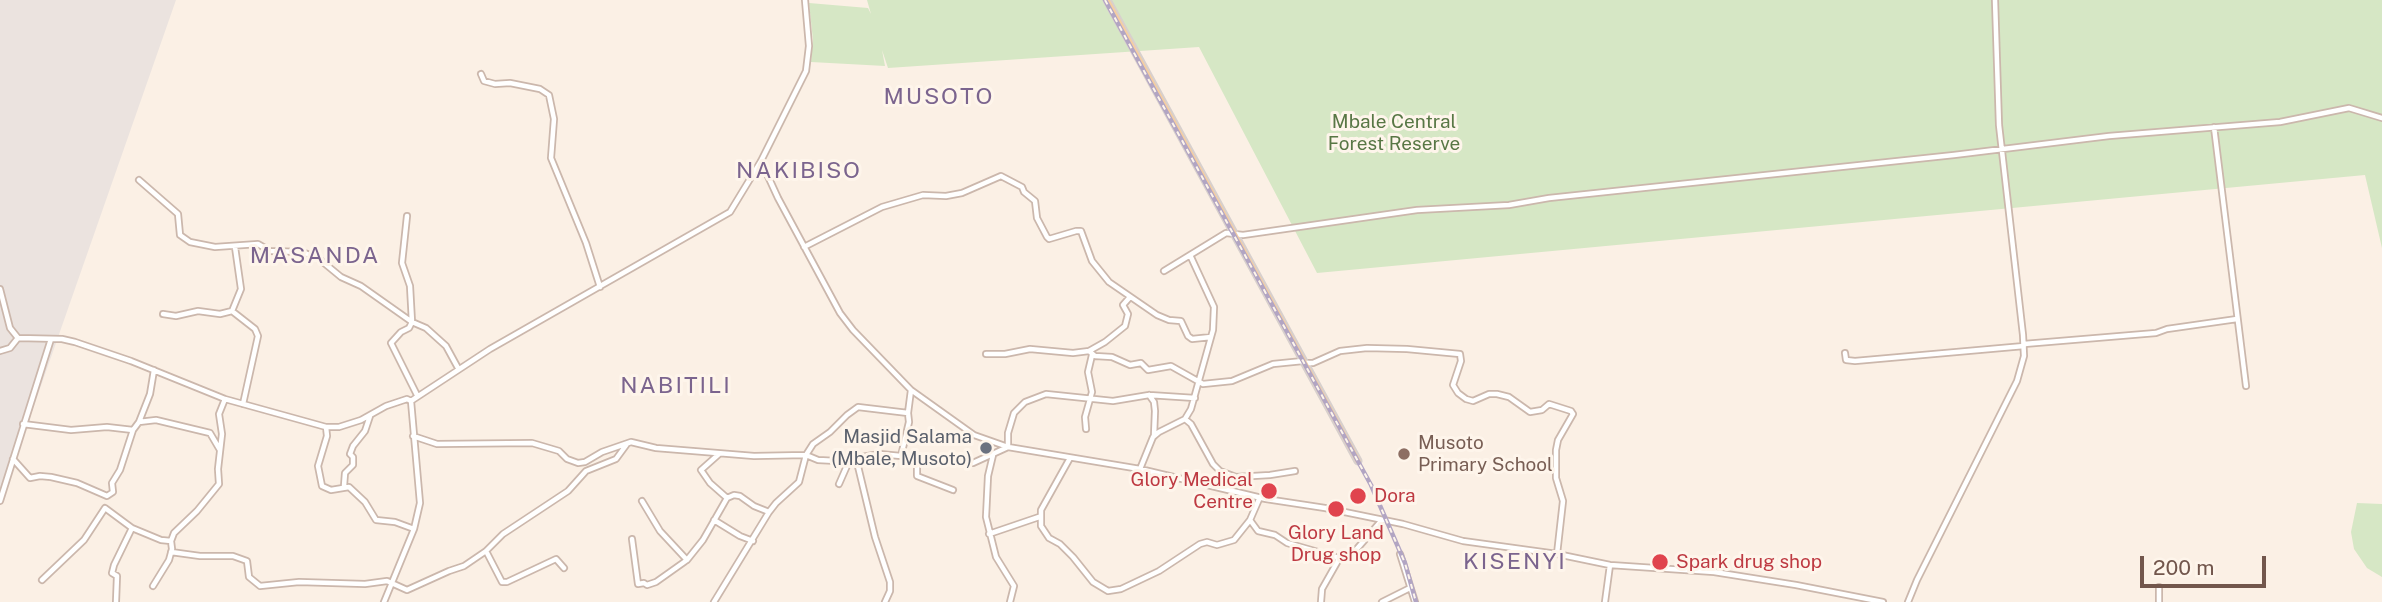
<!DOCTYPE html>
<html>
<head>
<meta charset="utf-8">
<style>
  body { margin:0 }
  #map { position:relative; width:2382px; height:602px; overflow:hidden; background:#fbf0e5; font-family:"Public Sans",sans-serif }
  canvas { display:block }
  .scale { position:absolute; left:2140px; top:556px; width:126px; height:32px; box-sizing:border-box; border:4px solid #72564c; border-top:0; padding-left:9px; font-size:21px; line-height:24px; white-space:nowrap; color:#72564c; -webkit-text-stroke:5px #fef5eb; paint-order:stroke }
</style>
</head>
<body>
<div id="map">
<canvas width="2382" height="602"></canvas>
<div class="scale">200 m</div>
</div>
<script>
const ctx = document.querySelector('canvas').getContext('2d');
ctx.lineJoin = 'round';
function paint(path, color) { ctx.fillStyle = color; ctx.fill(path, 'evenodd'); }
const toPath = rows => new Path2D(rows.map(r => 'M' + r).join(''));
function stroke(path, color, width, dash) { ctx.strokeStyle = color; ctx.lineWidth = width; ctx.lineCap = dash ? 'butt' : 'round'; ctx.setLineDash(dash || []); ctx.stroke(path); }
function label(font, color, halo, rows, align = 'center') {
  ctx.font = font + ' "Public Sans",sans-serif'; ctx.lineWidth = 6; ctx.setLineDash([]); ctx.textBaseline = 'middle'; ctx.strokeStyle = halo; ctx.fillStyle = color; for (const [text, x, y, turn = 0] of rows) {
    ctx.save(); ctx.translate(x, y); ctx.rotate((+turn || 0) * Math.PI / 180); ctx.textAlign = isNaN(turn) ? turn : align; if (halo) ctx.strokeText(text, 0, 0); ctx.fillText(text, 0, 0); ctx.restore();
  }
}
const industrial = toPath([
  [0,0,176,0,0,503]
]);
const green = toPath([
  [867,0,2382,0,2382,248,2365,175,1317,273,1199,47,888,68,882,50,885,66,811,62,813,40,809,3,868,8,871,14],
  [2357,503,2382,504,2382,577,2367,568,2354,549,2351,532]
]);
const minor = toPath([
  [481,74,484,81,495,84,510,83,540,89,549,95,554,119,551,158,586,243,600,287],
  [2214,127,2246,386],
  [761,161,778,198,840,313,853,330,911,390,974,435,1008,447,1140,469,1266,499,1325,508,1403,524,1463,541,1557,554,1610,565,1714,572,1796,585,1883,602],
  [139,180,178,214,180,235,190,242,215,247,258,244,270,251,302,252,318,258,341,277,361,286,412,322,410,286,402,263,407,216],
  [804,247,882,207,923,195,946,196,962,193,1001,176,1022,187,1024,192,1035,201,1037,218,1047,237,1049,239,1076,231,1081,231,1092,261,1109,282,1157,315,1169,320,1181,321,1188,336,1192,339,1211,337],
  [1164,271,1226,233,1243,235,1417,210,1509,205,1549,198,1954,155,2109,136,2280,122,2349,108,2382,118],
  [0,289,10,328,18,338,62,339,75,342,131,361,225,399,326,427,339,427,361,420,386,406,407,399,411,401,490,349,730,212,761,161,806,71,809,46,805,0],
  [232,311,241,289,235,247],
  [163,314,176,316,198,311,220,314,232,311,255,329,258,336,243,404],
  [2024,344,2156,333,2167,329,2237,319],
  [0,351,10,348,18,338],
  [1089,351,1095,356,1112,357,1130,365,1141,363,1148,370,1171,366,1203,384,1232,381,1273,364,1303,361],
  [1845,353,1846,360,1855,361,2024,346],
  [986,354,1005,354,1030,349,1073,353,1089,351,1105,342,1125,326,1128,314,1123,305,1130,297],
  [1305,363,1313,363,1340,351,1367,348,1407,349,1460,354,1461,361,1453,385,1458,393,1466,399,1473,401,1489,394,1497,394,1509,397,1530,412,1542,410,1549,404,1571,411,1573,414,1558,440,1556,450,1556,478,1563,501,1557,554],
  [417,395,391,343,401,332,409,328,412,322,426,328,446,346,458,368],
  [1149,395,1154,402,1155,411,1154,436],
  [1185,419,1191,424,1213,464,1220,471,1236,477,1270,475,1295,471],
  [139,422,150,394,154,370],
  [23,424,71,430,107,427,133,430],
  [326,427,327,436,318,466,322,486,331,490,349,487,365,502,376,520,395,522,414,529],
  [1086,429,1085,417,1092,392,1088,372,1092,355],
  [413,436,437,444,532,443,559,451,567,459,578,463,585,462,602,452,631,442,656,448,754,456,806,455,818,460,837,461,880,454,901,456,920,461,948,460,973,463,1008,447,1008,433,1014,413,1025,402,1046,394,1113,401,1149,395,1195,398],
  [993,455,988,476,986,517,996,557,1014,586,1010,602],
  [901,456,909,422,908,413,911,390],
  [856,458,875,537,890,582,890,591,885,602],
  [1070,458,1041,510,1041,526,1049,538,1060,544,1073,557,1093,582,1108,591,1121,589,1159,571,1200,544,1207,542,1217,545,1234,540,1250,520,1260,497],
  [13,459,30,478,40,476,51,477,77,483,107,496,113,492,112,483,120,470,133,430,139,422,156,420,210,433,220,450],
  [917,461,917,476,953,490],
  [1140,469,1153,437,1159,432,1185,419,1191,409,1213,330,1214,307,1190,255],
  [839,484,850,459],
  [344,486,345,473,353,465,353,457,350,454,353,446,365,431,370,416],
  [727,498,734,495,740,496,754,506,769,512,776,503,799,482,806,455,813,444,830,432,847,415,858,407,908,413],
  [0,501,51,339],
  [642,501,660,531,687,560],
  [714,520,740,536,753,541],
  [1250,520,1258,531,1275,535,1287,543,1339,558,1355,551,1382,520],
  [989,534,1039,517],
  [632,539,638,584,644,583,647,585,656,582,687,560,703,540,727,498,710,483,701,470,719,454],
  [486,551,502,582,507,582,556,559,564,568],
  [171,552,200,556,233,556,247,561,249,577,260,586,299,582,365,584,387,581,407,590,449,571,464,566,486,551,503,534,568,491,586,471,616,459,627,444],
  [1400,554,1415,602],
  [42,580,84,540,105,508,132,528,161,540,171,541,174,533,197,511,219,484,218,469,222,434,219,414,225,399],
  [153,586,169,560,172,549,171,541],
  [116,602,117,576,112,573,114,565,132,528],
  [384,602,414,529,420,503,411,401],
  [714,602,769,512],
  [1321,602,1322,589,1339,559],
  [1382,602,1410,588],
  [1605,602,1610,565],
  [1908,602,1917,580,2017,381,2024,356,2023,335,1999,125,1995,0],
  [2159,602,2159,587]
]);
const major = toPath([
  [1107,0,1358,461]
]);
const rail = toPath([
  [1105,0,1371,485,1405,563,1416,602]
]);
const markers = [
  [986,448,7,"#6b7280"],
  [1404,454,7,"#8d6e63"],
  [1269,491,9,"#e0444e"],
  [1358,496,9,"#e0444e"],
  [1336,509,9,"#e0444e"],
  [1660,562,9,"#e0444e"]
];
const parkNames = [
  ["Mbale Central",1394,122],
  ["Forest Reserve",1394,144]
];
const worshipNames = [
  ["Masjid Salama",972,437],
  ["(Mbale, Musoto)",972,459]
];
const educationNames = [
  ["Musoto",1418,443],
  ["Primary School",1418,465]
];
const healthNames = [
  ["Glory Medical",1253,480,"right"],
  ["Centre",1253,502,"right"],
  ["Dora",1374,496],
  ["Glory Land",1336,533,"center"],
  ["Drug shop",1336,555,"center"],
  ["Spark drug shop",1676,562]
];
const quarterNames = [
  ["MUSOTO",939,97],
  ["NAKIBISO",799,171],
  ["MASANDA",315,256],
  ["NABITILI",676,386],
  ["KISENYI",1515,562]
];
paint(industrial, '#ebe3df');
paint(green, '#d6e7c5');
stroke(minor, '#cbb7ac', 8);
stroke(major, '#d8d0cd', 9);
stroke(minor, '#fff', 4.5);
stroke(major, '#f5cea2', 5);
stroke(rail, '#b2a5c3', 4.5);
stroke(rail, '#fef5eb', 2, [5]);
for (const [x, y, r, color] of markers) { const dot = new Path2D(); dot.arc(x, y, r, 0, 2 * Math.PI); ctx.fillStyle = color; ctx.fill(dot); stroke(dot, '#fef5eb', 2.5); }
label('19px', '#587745', '#fef5eb', parkNames);
label('19px', '#5b616d', '#fef5eb', worshipNames, 'right');
label('19px', '#785e54', '#fef5eb', educationNames, 'left');
label('19px', '#be3a42', '#fef5eb', healthNames, 'left');
ctx.letterSpacing = '2px';
label('23px', '#7b648e', '#fef5eb', quarterNames);
ctx.letterSpacing = '0px';
</script>
</body>
</html>
